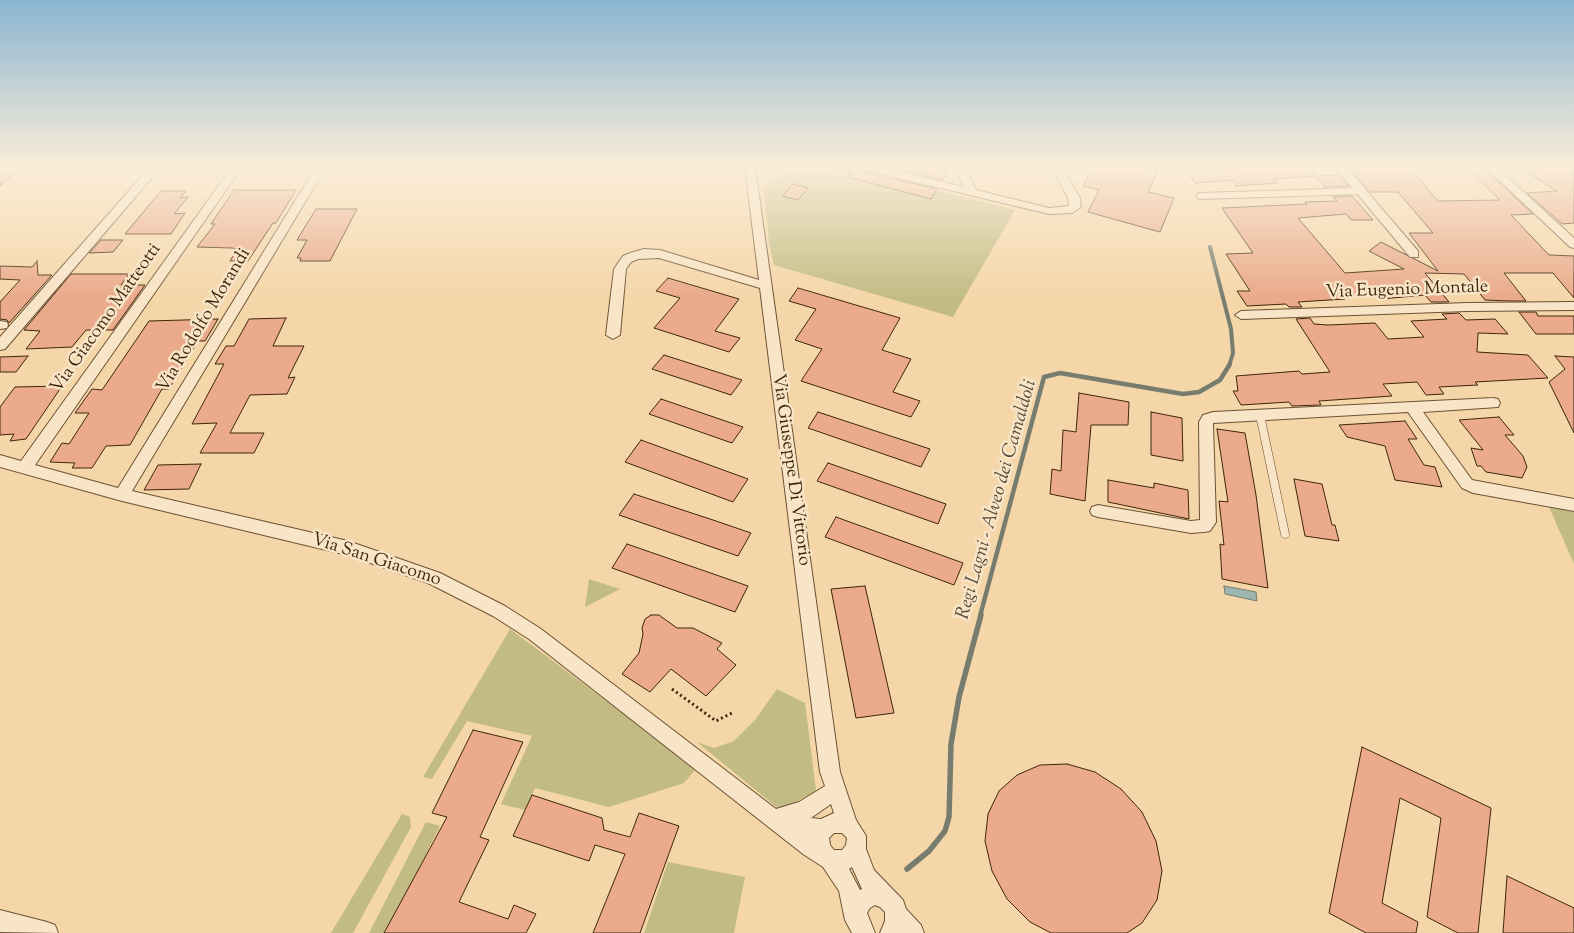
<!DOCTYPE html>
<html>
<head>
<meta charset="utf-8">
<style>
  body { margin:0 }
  canvas { display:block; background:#f5d6a9 }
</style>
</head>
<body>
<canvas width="1574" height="933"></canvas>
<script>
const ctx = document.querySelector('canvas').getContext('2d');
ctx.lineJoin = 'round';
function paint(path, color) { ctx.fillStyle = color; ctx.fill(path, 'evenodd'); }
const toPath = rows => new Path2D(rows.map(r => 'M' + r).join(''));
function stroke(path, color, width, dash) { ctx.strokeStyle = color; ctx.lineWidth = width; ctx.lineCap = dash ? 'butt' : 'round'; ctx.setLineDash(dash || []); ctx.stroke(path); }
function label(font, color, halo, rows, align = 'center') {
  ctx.font = font + ' "Sorts Mill Goudy",serif'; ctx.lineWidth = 5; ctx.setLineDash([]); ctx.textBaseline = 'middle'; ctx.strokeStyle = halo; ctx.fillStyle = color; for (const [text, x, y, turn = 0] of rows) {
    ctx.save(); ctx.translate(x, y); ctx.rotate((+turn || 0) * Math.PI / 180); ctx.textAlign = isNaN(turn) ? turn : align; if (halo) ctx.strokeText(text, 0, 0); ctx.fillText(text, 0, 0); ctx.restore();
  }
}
const green = toPath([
  [848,168,1015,210,953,317,774,265,769,243,764,188,769,182,788,172],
  [1549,507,1574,512,1574,564],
  [589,579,620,589,585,607],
  [510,629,640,726,695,770,684,783,609,807,535,788,525,810,501,804,532,736,467,721,432,779,423,777],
  [777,689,805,703,816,791,780,810,697,742,714,748,734,741,755,720],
  [402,814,410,817,411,827,353,933,331,933],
  [426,822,440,826,387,933,369,933],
  [668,862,745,877,734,933,644,933]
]);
const water = toPath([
  [1224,586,1256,592,1257,601,1225,594,1224,586]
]);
const streamFar2 = toPath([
  [1210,247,1231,329,1233,353,1229,366]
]);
const streamFar1 = toPath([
  [980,616,1044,377,1060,373,1183,394,1199,392,1220,380,1230,364]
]);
const stream = toPath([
  [907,869,929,851,945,831,949,817,951,744,959,697,981,615]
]);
const building = toPath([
  [0,167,21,167,0,186,0,167],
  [850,167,859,167,862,171,937,189,931,199,848,177,850,167],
  [887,167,933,167,949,171,943,180,887,167],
  [1093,167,1141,167,1158,171,1148,192,1174,198,1160,232,1088,212,1099,190,1083,186,1093,167],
  [1259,167,1313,167,1314,176,1274,179,1277,183,1236,186,1234,180,1195,183,1186,170,1259,167],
  [1352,167,1409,167,1438,201,1500,200,1467,168,1483,167,1533,214,1511,215,1549,255,1574,256,1574,298,1553,273,1504,273,1526,301,1510,301,1485,300,1464,274,1425,273,1449,302,1431,302,1425,295,1381,299,1377,294,1342,296,1345,299,1298,302,1302,307,1289,307,1286,304,1247,306,1237,291,1250,291,1226,254,1253,253,1222,208,1307,204,1305,202,1337,201,1333,197,1352,196,1373,220,1351,220,1346,214,1298,218,1345,273,1404,269,1369,251,1381,242,1438,271,1409,233,1433,233,1398,192,1370,192,1355,175,1358,174,1352,167],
  [1545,167,1574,167,1574,223,1562,224,1527,193,1557,191,1525,171,1545,167],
  [1339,175,1349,186,1325,187,1315,176,1339,175],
  [793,184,808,188,798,200,782,196,793,184],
  [234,190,296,190,276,223,273,223,248,261,230,261,237,249,232,248,197,247,215,224,211,224,234,190],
  [161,191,186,191,180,198,188,197,174,214,185,213,171,234,125,234,161,191],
  [316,209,357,209,330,261,300,261,301,258,297,258,307,240,297,240,316,209],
  [101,240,123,240,113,252,89,253,101,240],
  [37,261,38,275,52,275,9,323,7,320,0,319,0,302,20,280,0,279,0,266,32,267,37,261],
  [71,274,129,274,121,285,145,285,113,330,86,330,72,347,26,349,40,331,24,330,71,274],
  [668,278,739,299,715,331,740,338,729,352,654,328,680,298,656,291,668,278],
  [798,288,900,318,882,350,911,359,893,392,920,401,911,417,801,381,822,349,795,340,816,309,789,301,798,288],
  [1519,312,1536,312,1538,316,1574,316,1574,334,1536,334,1519,312],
  [1459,313,1466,320,1495,319,1508,334,1478,333,1477,352,1528,355,1548,378,1475,382,1478,385,1439,387,1444,394,1426,395,1417,382,1383,384,1392,396,1319,401,1321,405,1292,406,1289,402,1241,405,1233,391,1238,391,1236,376,1299,371,1302,374,1330,372,1296,319,1310,318,1314,324,1328,325,1375,323,1388,339,1424,337,1411,321,1447,319,1442,314,1459,313],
  [286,318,273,346,304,346,288,378,295,377,287,394,250,395,230,433,264,433,254,453,200,453,217,423,192,424,224,364,215,364,226,346,234,346,249,319,286,318],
  [218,319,205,341,198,341,169,389,162,389,130,445,106,446,92,468,72,468,75,463,50,462,62,443,69,444,89,413,75,413,92,389,102,390,149,321,218,319],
  [664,355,742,380,731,395,652,369,664,355],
  [28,356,16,372,0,372,0,357,28,356],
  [1555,356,1574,357,1574,433,1549,382,1565,369,1555,356],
  [62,386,26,439,10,441,14,434,0,435,0,407,15,387,62,386],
  [1079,393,1129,402,1128,425,1091,425,1085,501,1050,494,1052,469,1061,471,1063,430,1076,432,1079,393],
  [661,399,743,427,732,443,649,414,661,399],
  [818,412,930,449,921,467,808,428,818,412],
  [1151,412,1182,418,1183,461,1151,455,1151,412],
  [1499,417,1514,435,1505,435,1523,456,1527,467,1522,478,1486,472,1481,466,1477,466,1471,448,1483,450,1459,420,1499,417],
  [1405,421,1417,439,1408,439,1424,465,1435,467,1442,487,1395,480,1385,446,1347,437,1339,425,1405,421],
  [1217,429,1245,433,1256,495,1268,588,1222,579,1220,544,1224,545,1219,501,1228,502,1217,429],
  [641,440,748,479,733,502,625,462,641,440],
  [828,463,946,504,938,524,817,481,828,463],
  [201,464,189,489,144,490,158,465,201,464],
  [1294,479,1322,484,1332,525,1335,525,1339,541,1305,536,1294,479],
  [1108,480,1154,488,1154,483,1188,490,1189,519,1108,502,1108,480],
  [634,494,713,520,751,533,738,556,619,515,634,494],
  [836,517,963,563,954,585,825,537,836,517],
  [627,544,748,586,735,612,612,568,627,544],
  [865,586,894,713,856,718,831,589,865,586],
  [651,615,659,615,677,628,693,628,722,643,717,649,736,665,706,696,671,669,650,692,622,674,639,653,643,634,642,628,645,619,651,615],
  [473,730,523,742,480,837,489,840,459,902,508,919,514,905,536,914,526,933,384,933,447,817,432,813,473,730],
  [1362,747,1491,808,1478,933,1458,933,1427,917,1441,818,1400,798,1382,903,1418,922,1416,933,1366,933,1329,913,1362,747],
  [1067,764,1095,772,1121,789,1142,812,1156,841,1162,871,1157,900,1142,923,1127,933,1051,933,1030,922,1007,899,992,871,985,841,988,814,999,791,1017,775,1040,765,1067,764],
  [532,795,602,818,604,830,630,837,639,813,679,826,640,933,593,933,625,854,595,845,589,861,513,836,532,795],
  [1507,876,1574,908,1574,933,1503,933,1507,876]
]);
const path = toPath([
  [672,689,716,721,734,712]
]);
const serviceFar1 = toPath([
  [1200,196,1360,191]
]);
const service = toPath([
  [1260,415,1285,534]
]);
const minor = toPath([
  [150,167,161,167,5,349,0,350,0,337,150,167],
  [232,167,242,167,35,465,118,488,316,167,326,167,132,491,348,541,440,573,505,606,541,629,776,809,799,802,825,786,820,772,760,288,659,258,638,259,631,262,626,269,620,335,613,339,606,335,614,269,623,256,630,253,644,249,660,250,759,280,745,167,755,167,840,772,856,820,866,836,866,849,874,870,903,900,906,909,921,925,924,933,880,933,885,921,885,912,880,907,875,905,870,908,867,913,875,933,852,933,845,920,839,891,823,867,803,854,529,639,493,616,428,583,347,555,122,501,0,467,0,455,21,461,232,167],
  [831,804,834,813,821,819,811,818,831,804],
  [834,833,842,833,847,838,846,845,842,850,834,850,830,845,829,838,834,833],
  [852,867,862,889,860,890,849,869,852,867],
  [861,167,879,167,964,187,955,167,965,167,976,190,1049,208,1069,206,1068,198,1052,167,1062,167,1080,198,1081,207,1072,213,1049,214,862,169,861,167],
  [1335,167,1346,167,1418,251,1418,257,1410,257,1335,167],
  [1485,167,1496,167,1574,238,1574,248,1570,247,1485,167],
  [1574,302,1574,310,1467,311,1241,319,1235,315,1241,311,1467,303,1574,302],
  [0,321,7,322,8,325,7,328,0,329,0,321],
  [1493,398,1498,399,1500,403,1498,407,1423,412,1472,480,1574,499,1574,511,1473,493,1462,488,1408,412,1213,423,1216,522,1210,531,1204,532,1191,533,1098,517,1092,515,1090,511,1092,507,1098,505,1191,521,1200,520,1199,422,1203,415,1213,412,1493,398],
  [0,910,47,922,55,925,58,933,0,932,0,910]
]);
const streetNames = [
  ["Via Eugenio Montale",1407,291,-2],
  ["Via Giacomo Matteotti",107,319,-55],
  ["Via Rodolfo Morandi",205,321,-59],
  ["Via Giuseppe Di Vittorio",790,470,82],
  ["Via San Giacomo",376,561,18]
];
const waterNames = [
  ["Regi Lagni - Alveo dei Camaldoli",998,500,-74]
];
paint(green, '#c2bc84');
paint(water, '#9db7b0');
stroke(water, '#777d6e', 1);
stroke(streamFar2, '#777d6e', 4);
stroke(streamFar1, '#777d6e', 4.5);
stroke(stream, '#777d6e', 5.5);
paint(building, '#eaaa8b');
stroke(building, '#3e260a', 1);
stroke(serviceFar1, '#6c5232', 8);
stroke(service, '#6c5232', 9);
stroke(minor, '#6c5232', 2);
stroke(path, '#3e260a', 3, [2, 3]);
stroke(serviceFar1, '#f8e4c7', 6);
stroke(service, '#f8e4c7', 8);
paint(minor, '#f8e4c7');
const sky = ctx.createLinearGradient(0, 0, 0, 298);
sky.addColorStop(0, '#8ab5d2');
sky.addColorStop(0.56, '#faedd8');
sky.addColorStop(1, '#faedd800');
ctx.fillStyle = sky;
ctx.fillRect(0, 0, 1574, 298);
label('18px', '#3e260a', '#f8e4c7', streetNames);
label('italic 19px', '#564a34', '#f8e4c7', waterNames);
</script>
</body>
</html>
